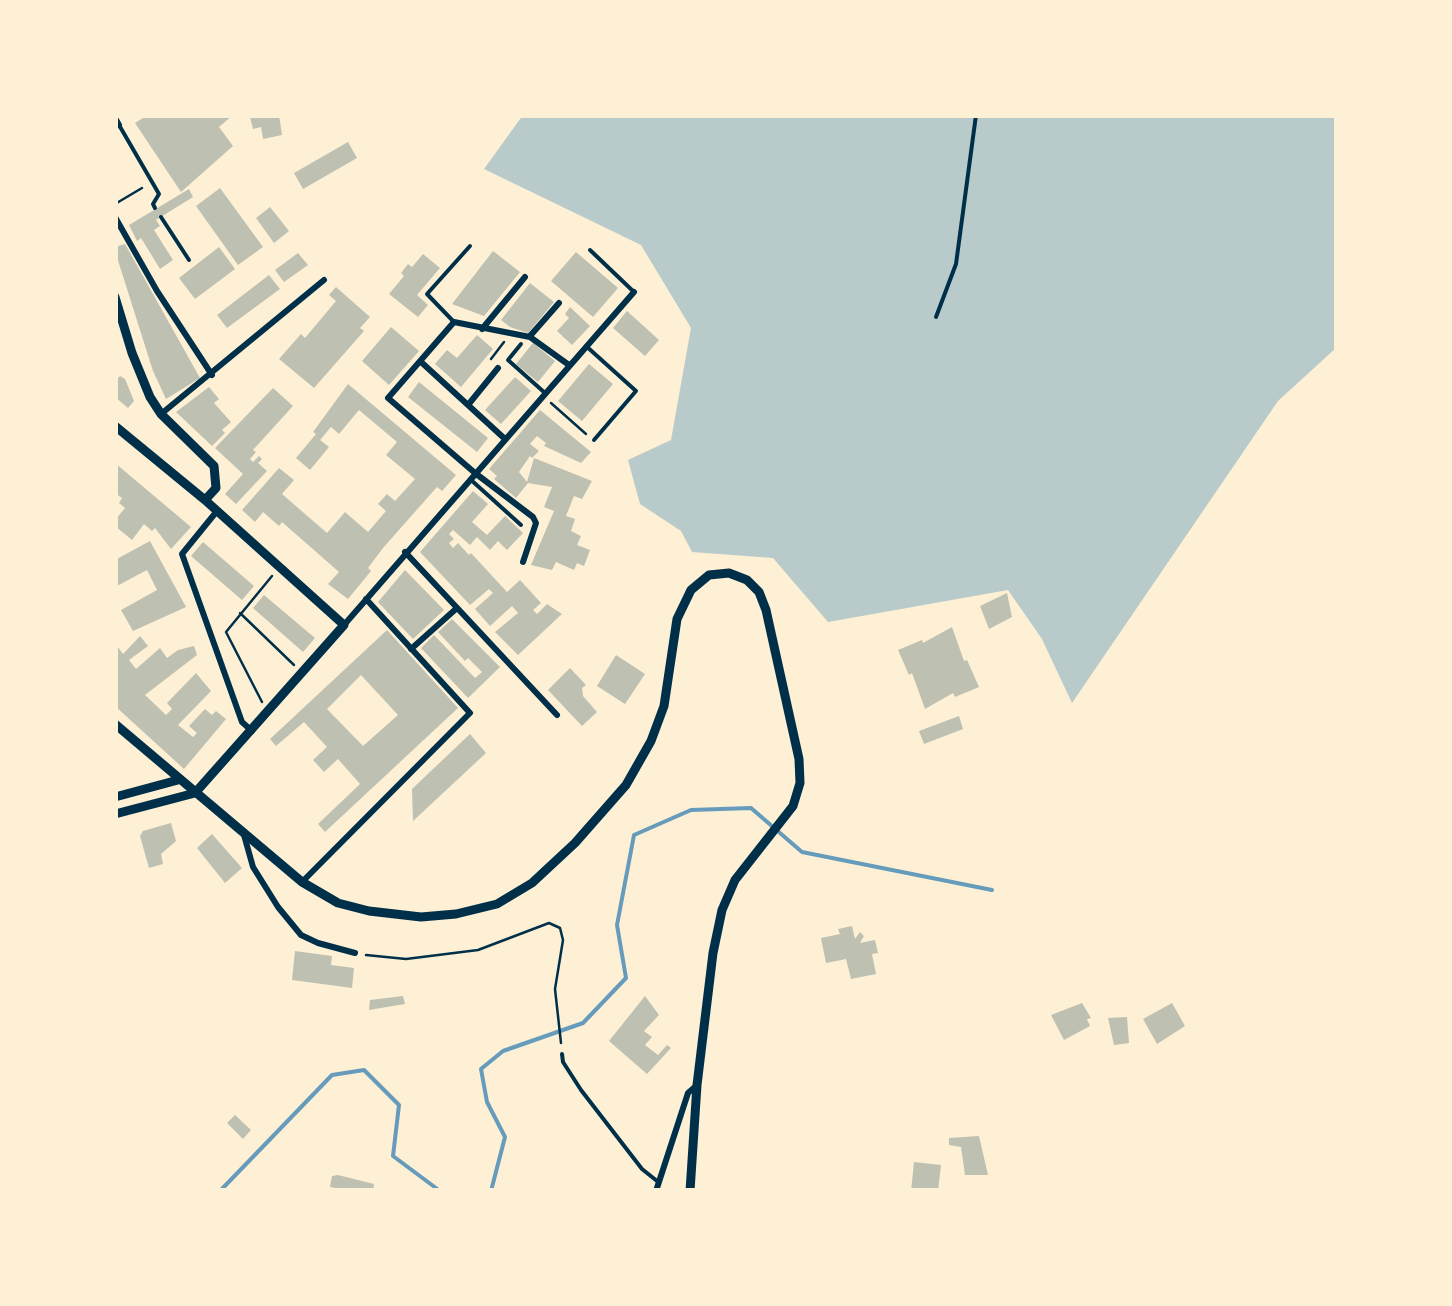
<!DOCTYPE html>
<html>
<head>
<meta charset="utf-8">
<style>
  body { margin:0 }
  #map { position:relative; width:1452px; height:1306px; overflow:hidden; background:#fdf0d5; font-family:Karla,sans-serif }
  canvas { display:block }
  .frame { position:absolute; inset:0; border:118px solid #fdf0d5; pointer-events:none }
</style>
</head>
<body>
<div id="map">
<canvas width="1452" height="1306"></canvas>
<div class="frame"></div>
</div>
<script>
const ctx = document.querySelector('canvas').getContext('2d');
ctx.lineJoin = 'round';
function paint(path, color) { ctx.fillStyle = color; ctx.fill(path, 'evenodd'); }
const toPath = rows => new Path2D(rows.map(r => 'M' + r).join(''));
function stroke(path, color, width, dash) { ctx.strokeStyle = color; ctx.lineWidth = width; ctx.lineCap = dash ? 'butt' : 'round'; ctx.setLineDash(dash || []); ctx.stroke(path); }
const green = toPath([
  [523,115,1337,115,1337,347,1278,401,1072,703,1042,639,1008,590,828,622,773,558,692,552,681,531,640,504,628,460,671,440,691,328,641,245,484,169]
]);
const stream = toPath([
  [220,1191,332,1075,364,1070,399,1105,393,1156,440,1191],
  [491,1191,505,1137,487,1102,481,1069,503,1051,583,1023,626,978,617,925,634,835,691,810,751,808,802,852,992,890]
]);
const building = toPath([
  [148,115,233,115,219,127,233,146,181,192,135,123],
  [260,115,279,115,282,135,263,139,261,127,253,129,250,117],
  [348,142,357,158,303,189,294,173],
  [220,188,263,247,238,265,196,206],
  [189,189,193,197,156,220,160,226,154,230,173,260,160,269,141,238,137,241,129,225],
  [270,207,289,231,274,243,256,218],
  [125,244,200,378,166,399,153,371,115,251,115,247],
  [219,247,235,269,195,299,179,278],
  [493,251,520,272,484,316,452,304],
  [576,252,618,288,593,317,551,281],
  [298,253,308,265,284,282,275,270],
  [423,254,440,268,417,295,428,305,418,317,389,294,404,276,401,273,408,264,412,267],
  [269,275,280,289,227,328,217,315],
  [530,283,554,302,528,333,510,327,501,320],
  [336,287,370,317,360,328,364,331,314,388,279,359,301,334,305,338,336,301,329,295],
  [570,307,590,326,572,345,557,331,569,318,565,314],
  [627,311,659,340,645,356,613,328],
  [391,327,419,351,389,385,362,361],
  [477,335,493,349,461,387,435,364,447,350,457,358],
  [533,343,555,361,538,382,516,364],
  [589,364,613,384,582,421,558,401],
  [120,376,125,379,134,401,128,408,115,397,115,381],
  [515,377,531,391,501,424,485,410],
  [419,382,488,438,477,452,408,397],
  [348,384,456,475,442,491,437,487,383,548,368,568,371,571,348,599,328,584,339,572,282,522,279,526,263,512,255,522,242,510,279,468,294,480,282,494,327,533,345,512,368,532,386,511,378,504,387,494,395,501,415,479,386,455,397,442,359,410,339,434,331,427,320,440,329,447,310,470,296,458,316,434,313,432],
  [209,387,219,399,214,403,231,422,222,430,225,433,212,446,176,412],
  [273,388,293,406,253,450,256,452,250,459,253,462,259,456,262,459,258,463,267,471,236,504,225,494,243,474,215,448],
  [540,410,591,452,581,463,544,446,546,443,537,436,530,444,539,451,532,458,530,456,519,472,527,482,534,458,592,481,582,499,574,496,566,516,575,519,571,531,581,536,577,545,590,550,584,566,577,563,574,570,556,562,552,570,531,565,554,511,544,507,552,487,528,483,516,498,494,479,497,476,489,469],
  [115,463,191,527,171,549,155,528,152,531,144,524,132,540,115,526,115,520,125,508,119,503,122,498,115,493],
  [473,491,488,504,472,522,487,535,505,516,523,533,507,550,498,541,490,550,477,537,470,545,453,530,449,534,454,539,449,543,453,548,458,543,469,555,471,553,507,592,520,580,541,603,533,610,537,614,547,604,562,614,518,655,495,632,518,613,512,606,490,626,475,609,493,593,489,589,470,605,420,552],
  [150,541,186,607,133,631,121,610,157,590,147,570,115,587,115,560],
  [203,542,254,586,242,600,191,556],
  [405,570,444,610,413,639,378,602],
  [1007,593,1012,617,989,629,980,606],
  [264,595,315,638,303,652,253,608],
  [452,619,500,667,468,698,421,648,434,635,475,678,482,672,468,658,465,661,438,632],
  [952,627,964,661,967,660,979,687,955,697,953,693,925,709,912,673,909,675,898,650,922,640,923,643],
  [387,630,458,708,325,832,318,824,360,784,338,759,324,772,313,760,327,747,304,722,276,746,270,739],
  [361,675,398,715,363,746,327,709],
  [140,636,148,646,129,660,136,669,160,648,167,658,178,650,194,646,197,655,145,695,166,715,172,709,167,703,196,673,211,691,178,725,193,737,197,733,189,726,205,709,212,715,216,711,226,719,184,769,115,706,115,643,123,654],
  [616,655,645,674,625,704,597,686],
  [570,668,586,685,582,688,583,696,597,712,582,726,548,690],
  [959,716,963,729,924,744,919,731],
  [470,734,486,753,413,821,412,789],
  [171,823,176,841,161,854,163,864,149,868,140,836,143,831],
  [212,834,242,868,225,883,197,848],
  [852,926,855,939,860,932,864,936,860,943,875,940,878,953,872,954,876,974,851,979,846,959,826,963,821,938,840,934,838,929],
  [295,951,332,956,331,965,354,968,352,988,292,980],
  [403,996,405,1004,369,1010,370,1000],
  [645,996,659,1015,644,1031,652,1037,645,1045,658,1055,667,1045,671,1048,647,1074,609,1041],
  [1082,1003,1091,1018,1087,1019,1090,1026,1064,1040,1051,1015],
  [1172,1003,1185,1026,1157,1044,1143,1019],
  [1127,1017,1129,1043,1114,1045,1108,1018],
  [235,1115,251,1130,243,1139,227,1123],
  [979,1136,988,1175,965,1175,961,1147,949,1145,949,1138],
  [914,1162,941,1165,938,1191,911,1191],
  [338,1175,374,1184,373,1191,336,1191,336,1188,330,1187,332,1176]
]);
const path = toPath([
  [115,204,142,188],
  [491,359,504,342],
  [551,403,586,434],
  [240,613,294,665],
  [262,702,226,632,272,576],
  [366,955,406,959,478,950,549,923,560,928,563,940,555,989,561,1043]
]);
const service = toPath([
  [119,125,159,194,153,204,155,208],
  [161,217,189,260],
  [590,250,634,292],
  [936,317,956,264,976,115],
  [454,322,427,294,470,246],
  [521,344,508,360,545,393],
  [586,346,636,391,594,440],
  [470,479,521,525],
  [562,1054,563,1062,581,1090,642,1169,657,1181]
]);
const minor = toPath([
  [115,118,119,125],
  [115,217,157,291,212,375],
  [482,329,525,277],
  [530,336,559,303],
  [420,361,505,439],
  [468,405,498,368],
  [161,414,324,280],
  [217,511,182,554,242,722,252,731],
  [405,552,557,715],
  [523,562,536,523,533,517,475,473,388,398,454,322,530,337,569,365],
  [344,625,634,292],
  [411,649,457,608],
  [244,835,253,867,278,907,301,935,318,943,355,953],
  [302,882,470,713,366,599],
  [656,1191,688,1093,696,1086]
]);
const tertiary = toPath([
  [115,297,132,353,150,397,161,414,214,466,216,488,205,500],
  [115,426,205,500,344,625,195,793],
  [115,724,302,882,338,903,369,911,421,917,456,914,497,904,532,883,575,843,626,785,651,741,664,706,677,619,691,590,709,575,729,573,747,580,759,592,766,610,799,759,800,783,793,806,735,880,722,910,713,953,697,1085,690,1191],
  [115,797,178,780],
  [115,814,195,793]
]);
paint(green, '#b9caca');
stroke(stream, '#669bbc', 4);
paint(building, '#bec0b2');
stroke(path, '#003049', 2.5);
stroke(service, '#003049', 4);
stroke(minor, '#003049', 6);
stroke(tertiary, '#003049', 9);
</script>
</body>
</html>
